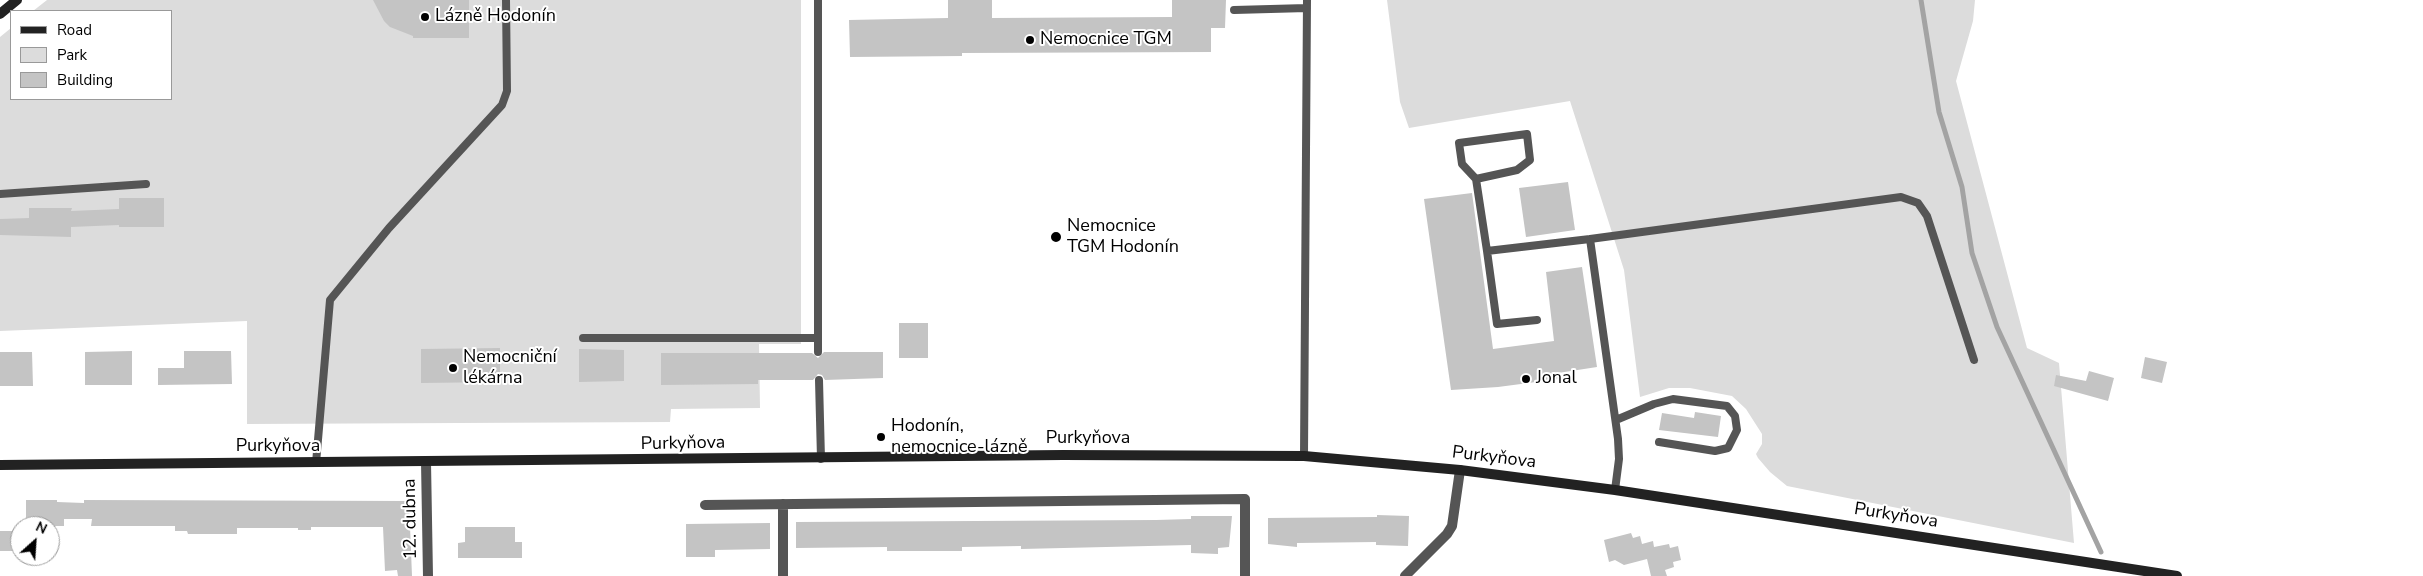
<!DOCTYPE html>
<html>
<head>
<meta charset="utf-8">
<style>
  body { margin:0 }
  #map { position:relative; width:2423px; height:576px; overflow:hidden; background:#fff; font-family:"Nunito Sans",sans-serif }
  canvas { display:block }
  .legend { position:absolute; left:10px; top:10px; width:162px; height:90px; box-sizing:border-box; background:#fff; border:1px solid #999; margin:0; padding:6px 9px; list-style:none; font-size:15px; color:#000 }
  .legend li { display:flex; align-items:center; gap:10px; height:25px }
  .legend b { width:25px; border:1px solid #999 }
  .north { position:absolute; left:10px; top:516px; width:50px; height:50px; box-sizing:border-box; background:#fff; border:1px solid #999; border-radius:50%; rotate:26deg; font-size:14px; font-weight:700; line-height:20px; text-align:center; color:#000 }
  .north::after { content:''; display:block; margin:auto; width:18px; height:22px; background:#000; clip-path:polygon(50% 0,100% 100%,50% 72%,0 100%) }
</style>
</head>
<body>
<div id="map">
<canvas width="2423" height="576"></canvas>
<ul class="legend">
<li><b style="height:6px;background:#222"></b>Road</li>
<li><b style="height:14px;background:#dcdcdc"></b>Park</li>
<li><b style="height:14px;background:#c4c4c4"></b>Building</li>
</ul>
<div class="north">N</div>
</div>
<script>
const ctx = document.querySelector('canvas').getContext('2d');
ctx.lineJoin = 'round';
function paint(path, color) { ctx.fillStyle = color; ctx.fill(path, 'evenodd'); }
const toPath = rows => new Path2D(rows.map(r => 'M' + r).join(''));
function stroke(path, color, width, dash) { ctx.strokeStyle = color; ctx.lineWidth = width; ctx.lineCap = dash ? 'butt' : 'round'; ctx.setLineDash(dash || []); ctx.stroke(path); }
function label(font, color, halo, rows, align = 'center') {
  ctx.font = font + ' "Nunito Sans",sans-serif'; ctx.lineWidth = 4; ctx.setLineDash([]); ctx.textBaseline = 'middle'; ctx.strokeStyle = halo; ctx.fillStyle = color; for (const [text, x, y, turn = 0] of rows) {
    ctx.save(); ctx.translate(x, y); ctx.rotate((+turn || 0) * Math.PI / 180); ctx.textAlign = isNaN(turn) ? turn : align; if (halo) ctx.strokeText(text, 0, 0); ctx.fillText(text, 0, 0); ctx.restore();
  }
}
const green = toPath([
  [47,0,801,0,801,344,759,344,760,408,671,409,670,422,247,424,247,321,0,331,0,37,11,28,11,99,171,99,171,11,33,11],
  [1387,0,1975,0,1973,21,1956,81,2027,348,2059,363,2074,543,1787,486,1770,472,1758,458,1756,454,1762,444,1762,434,1746,409,1732,396,1690,388,1669,388,1640,397,1624,270,1570,101,1409,128,1400,102]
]);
const stream = toPath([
  [1921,0,1939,112,1962,187,1972,253,1997,327,2101,552]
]);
const building = toPath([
  [373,0,469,0,469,38,413,38,413,36,390,27,384,21],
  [948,0,992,0,992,18,1172,17,1172,0,1226,0,1225,28,1211,28,1211,52,962,53,962,56,850,57,849,20,948,18],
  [1568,182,1575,230,1526,237,1519,188],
  [1472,193,1493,349,1554,341,1546,272,1582,267,1597,367,1558,373,1559,379,1498,387,1451,390,1424,199],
  [119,198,164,198,164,227,119,227,119,225,71,227,71,237,0,235,0,219,29,218,29,208,72,208,71,211,119,209],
  [899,323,928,323,928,358,899,358],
  [500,348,500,382,421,383,421,349],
  [579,349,624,350,624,381,579,382],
  [132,351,132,385,85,385,85,352],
  [184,351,231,351,232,384,158,385,158,368,184,368],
  [0,352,32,352,33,386,0,386],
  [824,352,883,352,883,378,825,380,822,375,818,374,813,380,758,380,758,384,661,385,661,353,812,353,818,358],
  [2145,357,2167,362,2162,383,2141,378],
  [2089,371,2114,378,2108,401,2054,386,2056,375,2086,381],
  [1695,412,1721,416,1718,437,1659,430,1662,413,1694,418],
  [26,500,57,500,57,502,84,503,84,500,409,501,412,576,398,576,397,570,385,571,383,527,311,527,311,530,298,530,298,528,237,528,237,534,188,534,187,531,175,531,175,526,91,526,92,519,64,519,64,526,26,526],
  [1377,515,1409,516,1408,546,1376,545,1376,542,1297,543,1297,547,1268,544,1268,518,1377,517],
  [1191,516,1232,516,1229,547,1218,548,1218,554,1191,553,1191,545,1021,549,1021,546,962,547,962,551,887,551,887,547,796,548,796,522,1156,520,1191,519],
  [770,523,770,549,715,550,715,557,686,557,686,524],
  [465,527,515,527,515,542,522,542,522,558,458,558,458,543,465,542],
  [0,531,20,531,20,551,0,551],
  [1631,533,1633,538,1640,536,1642,544,1653,541,1654,547,1669,544,1670,548,1678,546,1681,560,1673,562,1674,567,1665,570,1667,576,1651,576,1647,559,1624,565,1615,560,1609,562,1604,540]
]);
const lane = toPath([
  [818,0,818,352],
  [1234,10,1307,8],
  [1476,179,1462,164,1459,143,1527,134,1530,160,1517,170,1476,179,1487,251],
  [0,194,146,184],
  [1590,239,1901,197,1918,203,1927,216,1974,360],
  [1537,320,1497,324,1487,251,1590,239,1618,439,1619,459,1615,490],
  [583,338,818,338],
  [819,380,821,459],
  [1616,420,1654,404,1673,399,1727,406,1735,416,1737,430,1728,448,1715,451,1659,442],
  [1304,456,1307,0],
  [316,463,330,300,389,228,502,105,507,91,506,0]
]);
const street = toPath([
  [426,462,428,576],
  [783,504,783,576],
  [705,505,1245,499,1245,576],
  [1405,576,1447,534,1452,526,1460,470]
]);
const secondary = toPath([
  [0,14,17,0],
  [0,465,1063,455,1304,456,1460,470,1615,490,2177,576]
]);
const markers = [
  [425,17,5,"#000"],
  [1030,40,5,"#000"],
  [1056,237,6,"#000"],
  [453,368,5,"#000"],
  [1526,379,5,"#000"],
  [881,437,5,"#000"]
];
const poiNames = [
  ["Lázně Hodonín",435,17],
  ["Nemocnice TGM",1040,40],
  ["Nemocnice",1067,227],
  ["TGM Hodonín",1067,248],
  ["Nemocniční",463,358],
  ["lékárna",463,379],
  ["Jonal",1536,379],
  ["Hodonín,",891,427],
  ["nemocnice-lázně",891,448]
];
const streetNames = [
  ["Purkyňova",1088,439],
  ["Purkyňova",683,444,-1],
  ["Purkyňova",278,447],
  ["Purkyňova",1494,458,7],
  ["Purkyňova",1896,516,9],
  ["12. dubna",411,519,-91]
];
paint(green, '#dcdcdc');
stroke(stream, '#a3a3a3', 5);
paint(building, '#c4c4c4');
stroke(lane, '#555', 8);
stroke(street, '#555', 10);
stroke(secondary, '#222', 10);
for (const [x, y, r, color] of markers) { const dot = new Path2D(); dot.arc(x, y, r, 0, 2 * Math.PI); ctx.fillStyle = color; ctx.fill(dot); stroke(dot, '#fff', 2); }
label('18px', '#000', '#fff', poiNames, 'left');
label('18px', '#000', '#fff', streetNames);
</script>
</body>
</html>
